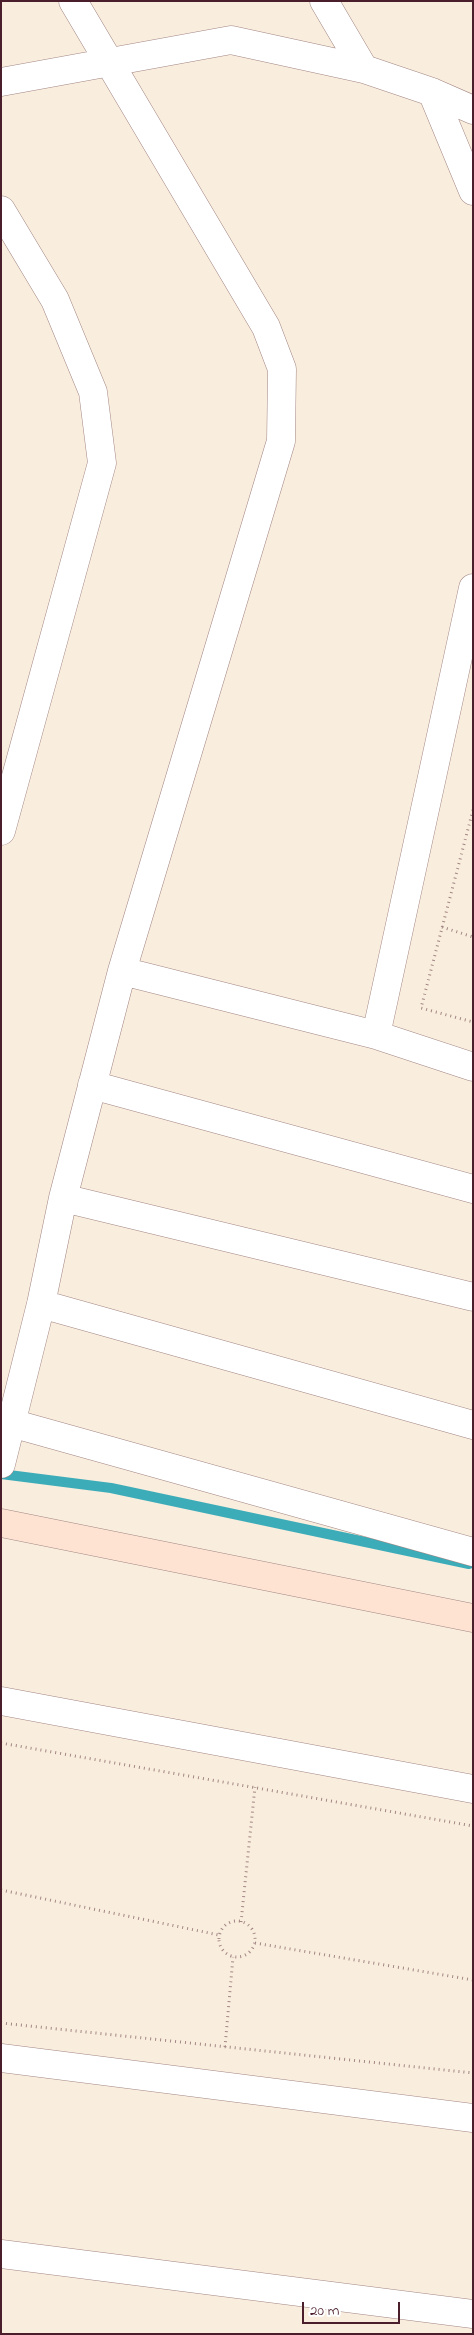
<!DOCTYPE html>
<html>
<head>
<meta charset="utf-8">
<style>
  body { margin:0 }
  #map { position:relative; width:474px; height:2335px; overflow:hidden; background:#f9eddd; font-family:"Indie Flower",sans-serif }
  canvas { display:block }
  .frame { position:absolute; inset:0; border:2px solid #4a1f2b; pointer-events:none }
  .scale { position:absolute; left:302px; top:2302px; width:98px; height:22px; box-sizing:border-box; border:2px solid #4a1f2b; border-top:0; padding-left:6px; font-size:15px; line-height:18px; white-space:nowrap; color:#4a1f2b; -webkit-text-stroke:4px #fff; paint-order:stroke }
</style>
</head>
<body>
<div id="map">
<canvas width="474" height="2335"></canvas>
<div class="frame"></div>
<div class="scale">20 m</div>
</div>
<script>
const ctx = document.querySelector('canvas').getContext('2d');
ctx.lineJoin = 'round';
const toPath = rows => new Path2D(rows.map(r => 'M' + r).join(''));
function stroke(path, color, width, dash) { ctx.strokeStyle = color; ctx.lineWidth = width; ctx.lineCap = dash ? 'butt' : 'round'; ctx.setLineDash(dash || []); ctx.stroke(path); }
const stream = toPath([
  [1,1474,111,1488,469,1564]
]);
const path = toPath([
  [473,810,421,1008,473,1022],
  [442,927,473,937],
  [1,1743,473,1826],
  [1,1890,219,1935],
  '219 1939a18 18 0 1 1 36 0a18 18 0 1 1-36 0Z',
  [241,1922,255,1787],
  [255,1943,473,1980],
  [1,2023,473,2073],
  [225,2047,233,1957]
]);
const street = toPath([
  [324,1,364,69],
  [1,82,231,40,364,69,432,92,473,110],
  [432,92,473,191],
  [1,210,55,300,93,392,102,463,1,831],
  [122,971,376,1035,473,1067],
  [376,1035,473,588],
  [92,1085,473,1189],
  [63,1198,473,1297],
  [41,1304,473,1425],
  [11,1423,473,1552],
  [1,1464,41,1304,63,1198,122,971,281,441,282,369,266,327,73,1],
  [1,1701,473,1789],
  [1,2058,473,2118],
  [1,2254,473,2314]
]);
const secondary = toPath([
  [1,1523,473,1618]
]);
stroke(stream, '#3dacb9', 10);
stroke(street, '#a28684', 29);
stroke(secondary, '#a28684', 29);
stroke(path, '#a28684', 3, [1, 4]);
stroke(street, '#fff', 28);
stroke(secondary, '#fee3d2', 28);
</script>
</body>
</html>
